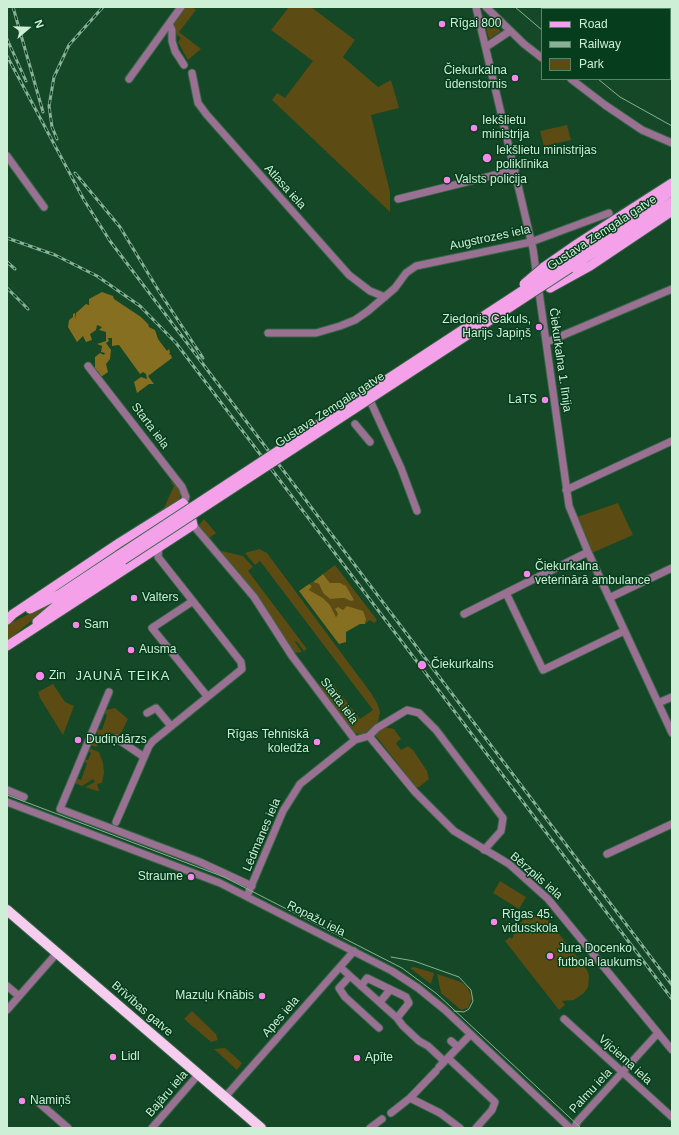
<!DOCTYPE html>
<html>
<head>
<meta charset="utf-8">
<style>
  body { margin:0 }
  #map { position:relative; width:679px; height:1135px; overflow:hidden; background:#144827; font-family:Helvetica,sans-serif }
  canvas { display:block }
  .frame { position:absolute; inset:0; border:8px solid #cdefd5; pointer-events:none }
  .legend { position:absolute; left:541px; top:8px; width:130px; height:72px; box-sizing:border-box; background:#063d1d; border:1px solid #568467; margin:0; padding:5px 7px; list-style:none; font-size:12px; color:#cdefd5 }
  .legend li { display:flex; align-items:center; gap:8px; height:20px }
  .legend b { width:20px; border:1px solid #568467 }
  .north { position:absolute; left:8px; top:8px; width:40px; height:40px; -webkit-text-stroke:3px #063d1d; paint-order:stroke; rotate:70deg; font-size:11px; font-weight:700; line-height:16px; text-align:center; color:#cdefd5 }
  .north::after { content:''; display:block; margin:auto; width:14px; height:18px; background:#cdefd5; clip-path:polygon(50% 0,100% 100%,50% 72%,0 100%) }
</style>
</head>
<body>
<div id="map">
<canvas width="679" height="1135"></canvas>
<div class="frame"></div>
<ul class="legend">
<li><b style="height:5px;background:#f5a1e9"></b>Road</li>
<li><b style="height:5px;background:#89b195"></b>Railway</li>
<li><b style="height:11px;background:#5c4b12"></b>Park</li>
</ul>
<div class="north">N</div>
</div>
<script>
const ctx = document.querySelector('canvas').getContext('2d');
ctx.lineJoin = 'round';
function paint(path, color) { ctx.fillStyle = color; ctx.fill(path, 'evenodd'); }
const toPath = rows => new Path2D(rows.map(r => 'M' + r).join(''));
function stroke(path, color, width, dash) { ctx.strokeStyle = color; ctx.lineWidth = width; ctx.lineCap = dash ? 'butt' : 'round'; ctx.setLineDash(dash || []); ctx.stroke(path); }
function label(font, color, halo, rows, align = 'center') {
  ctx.font = font + ' Helvetica,sans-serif'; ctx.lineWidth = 3; ctx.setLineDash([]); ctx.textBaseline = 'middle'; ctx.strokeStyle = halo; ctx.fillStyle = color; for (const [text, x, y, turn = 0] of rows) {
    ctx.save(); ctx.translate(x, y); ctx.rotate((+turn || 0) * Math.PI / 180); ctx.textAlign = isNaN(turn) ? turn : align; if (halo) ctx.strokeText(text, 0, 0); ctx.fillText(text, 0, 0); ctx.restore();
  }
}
const green = toPath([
  [185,7,192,7,196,10,179,32,201,49,188,60,178,42,181,38,177,35,173,25],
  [289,7,311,7,355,40,343,57,378,87,391,80,399,108,371,115,390,192,390,212,272,100,277,93,285,98,313,61,271,30],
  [539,7,672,7,672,57,670,56,670,9,544,9],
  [483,15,501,31,489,39,483,16],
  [567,125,571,140,544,146,540,131],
  [169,480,180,488,181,495,179,500,96,553,164,508,174,486],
  [618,503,633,535,592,553,577,517],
  [204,519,216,533,208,539,198,526],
  [259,549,267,553,371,693,378,705,380,712,378,722,370,730,361,735,353,732,319,687,320,684,328,678,360,719,373,710,260,561,255,565,245,553],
  [222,551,243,556,253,567,248,571,307,649,304,651,296,641,295,642,302,652,293,653,221,554],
  [335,565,377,620,374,623,370,620,365,624,366,620,343,610,335,610,338,614,336,617,330,605,323,598,309,590,312,586,309,584,313,582,319,584,323,593,330,599,344,598,351,601,340,583,330,583,323,574],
  [58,599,7,641,7,625],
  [53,684,65,702,74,706,63,735,40,698,38,692],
  [115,708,128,719,120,735,116,733,107,735,96,747,90,745,91,742,94,743,98,733,95,731,97,729,102,730,107,715,103,713,106,710],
  [384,727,394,729,401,739,396,743,401,750,408,746,413,750,427,771,429,779,419,787,416,787,376,736,376,733],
  [88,748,99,752,103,763,104,773,102,783,97,784,99,791,97,791,85,787,95,782,93,779,82,786,75,783,76,778,81,780,87,763,83,761,84,759,88,760,91,753,87,750],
  [500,881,526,897,519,909,493,893],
  [532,916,540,917,549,921,587,970,589,975,588,987,584,993,574,1000,562,1001,565,1005,559,1010,505,941,510,937,512,939,517,927,522,921],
  [414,967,434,973,431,984,410,968],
  [437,974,461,982,468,988,472,998,468,1008,461,1010,441,993],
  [192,1011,216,1034,218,1040,211,1042,184,1019],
  [225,1048,242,1063,237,1070,214,1049]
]);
const forest = toPath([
  [102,292,113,296,114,299,141,317,148,324,149,327,155,330,158,339,167,351,169,349,170,353,169,354,171,355,172,358,148,376,154,384,149,384,137,393,134,382,141,377,147,379,146,374,143,372,140,374,119,345,112,346,112,338,108,338,109,341,106,343,111,350,110,359,106,364,108,372,101,377,98,374,99,372,95,370,95,357,100,353,104,355,105,353,101,352,102,346,97,344,106,341,106,332,99,330,102,327,97,325,96,330,90,334,92,340,86,342,83,336,77,342,68,327,69,320,73,317,73,314,75,313,76,320,76,313,86,304,89,305,89,299],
  [323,574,330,583,340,583,346,586,354,600,351,601,344,598,330,599,323,593,319,584,313,582],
  [309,584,312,586,309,590,323,598,330,605,336,617,338,614,335,609,338,607,343,610,347,606,363,611,366,619,365,624,360,624,346,632,346,642,339,644,299,591]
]);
const minor = toPath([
  [476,7,533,249,569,506,588,552,672,733],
  [486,7,524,44,542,58],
  [669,9,672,7],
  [169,24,172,30,172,41,175,51,184,65],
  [486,47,510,31],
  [192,73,198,103,207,115,349,275,370,291,385,297],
  [129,79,181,7],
  [571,79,605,105,642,130,672,143],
  [7,156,44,207],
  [398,199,515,170],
  [268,333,316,333,340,326,355,320,368,311,395,288,406,273,416,266,531,242,609,213],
  [547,342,672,289],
  [88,366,182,487,186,497,183,503],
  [368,396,401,468,417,511],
  [355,424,370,442],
  [566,490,672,441],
  [193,525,254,597,292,656,355,740],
  [506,593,543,670,624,631],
  [609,598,672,568],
  [193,601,152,628,207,696],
  [464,614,588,552],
  [109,692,60,809,200,862,252,886],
  [658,703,672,697],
  [147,713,156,708,171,726],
  [369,736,415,792,454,831,509,864,548,899,672,1050],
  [116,738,144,757],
  [7,790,24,797],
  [7,802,220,883,392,971,418,988,445,1010,570,1128],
  [116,822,149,746,153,741,242,669,241,662,158,557,159,547],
  [607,854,672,824],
  [247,896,283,811,300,784,355,740,369,736,377,728,407,710,419,713,436,730,503,818,501,831,484,850],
  [340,967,397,1018,403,1026,419,1041,428,1046,444,1061],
  [350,976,339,988,345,997,379,1028],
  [7,986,19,996],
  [361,986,367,978,406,997,409,1003,397,1018],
  [380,1002,390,990],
  [7,1010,57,953],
  [564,1019,672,1117],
  [451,1041,458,1047],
  [448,1058,495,1102,492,1110,476,1128],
  [439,1067,470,1035],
  [225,1097,354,951],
  [410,1098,440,1113,460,1128],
  [38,1102,68,1128],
  [391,1113,410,1098,436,1071],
  [152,1128,198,1075],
  [370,1128,382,1119],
  [574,1128,578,1121,658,1033]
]);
const major = toPath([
  [566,262,672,191],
  [544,267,577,244,672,183],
  [570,268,672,202],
  [550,288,590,266,672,211],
  [30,609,60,594,119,555],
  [7,620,13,614,119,543,183,503,190,512,193,525,7,646],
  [37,622,63,600,123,560]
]);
const highway = toPath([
  [7,910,261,1128]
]);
const tram = toPath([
  [515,7,542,30],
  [598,79,620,97,672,126],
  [7,795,224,877,402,968,437,994,581,1128],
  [391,957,414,961,459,977,471,990,473,1001,469,1009,464,1012,454,1011]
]);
const rail = toPath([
  [13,7,43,112],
  [7,39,26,81],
  [7,56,84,200,110,241,672,985],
  [57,139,52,127,49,106,54,77,69,45,103,7],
  [75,173,120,227,160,293,203,358],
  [7,238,55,255,97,276,140,306,176,343,672,999],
  [7,262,15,269],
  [7,288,28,309]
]);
const majorBridge = toPath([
  [524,284,544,267],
  [119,555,566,262],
  [123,560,570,268]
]);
const markers = [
  [442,24,4,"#f888ea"],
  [515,78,4,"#f888ea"],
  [474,128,4,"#f888ea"],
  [487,158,5,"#f888ea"],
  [447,180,4,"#f888ea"],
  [539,327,4,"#f888ea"],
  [545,400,4,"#f888ea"],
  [527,574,4,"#f888ea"],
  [134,598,4,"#f888ea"],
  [76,625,4,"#f888ea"],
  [131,650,4,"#f888ea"],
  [422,665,5,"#f888ea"],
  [40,676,5,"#f888ea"],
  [78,740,4,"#f888ea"],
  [317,742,4,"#f888ea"],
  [191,877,4,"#f888ea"],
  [494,922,4,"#f888ea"],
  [550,956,4,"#f888ea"],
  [262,996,4,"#f888ea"],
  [113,1057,4,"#f888ea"],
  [357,1058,4,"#f888ea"],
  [22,1101,4,"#f888ea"]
];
const poiNames = [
  ["Rīgai 800",450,24],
  ["Čiekurkalna",507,71,"right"],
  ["ūdenstornis",507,85,"right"],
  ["Iekšlietu",482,121],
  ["ministrija",482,135],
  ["Iekšlietu ministrijas",496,151],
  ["poliklīnika",496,165],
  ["Valsts policija",455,180],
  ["Ziedonis Cakuls,",531,320,"right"],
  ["Harijs Japiņš",531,334,"right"],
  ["LaTS",537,400,"right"],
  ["Čiekurkalna",535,567],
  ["veterinārā ambulance",535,581],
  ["Valters",142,598],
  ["Sam",84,625],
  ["Ausma",139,650],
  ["Čiekurkalns",431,665],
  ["Zin",49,676],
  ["Rīgas Tehniskā",309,735,"right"],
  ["koledža",309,749,"right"],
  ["Dudiņdārzs",86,740],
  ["Straume",183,877,"right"],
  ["Rīgas 45.",502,915],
  ["vidusskola",502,929],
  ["Jura Docenko",558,949],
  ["futbola laukums",558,963],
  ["Mazuļu Knābis",254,996,"right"],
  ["Lidl",121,1057],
  ["Apīte",365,1058],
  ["Namiņš",30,1101]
];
const streetNames = [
  ["Atlasa iela",285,187,48],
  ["Gustava Zemgala gatve",602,233,-33],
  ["Augstrozes iela",490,238,-12],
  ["Čiekurkalna 1. līnija",560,360,82],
  ["Gustava Zemgala gatve",330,410,-33],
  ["Starta iela",150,426,53],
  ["Starta iela",339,701,53],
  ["Lēdmanes iela",262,835,-67],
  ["Bērzpils iela",536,876,41],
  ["Ropažu iela",316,919,27],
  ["Brīvības gatve",142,1009,41],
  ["Apes iela",281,1017,-49],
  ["Vijciema iela",625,1060,42],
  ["Palmu iela",591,1091,-47],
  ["Bajāru iela",167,1094,-49]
];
const neighbourhoodNames = [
  ["JAUNĀ TEIKA",123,676]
];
paint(green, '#5c4b12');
paint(forest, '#866f21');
stroke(minor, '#356646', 9);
stroke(major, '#356646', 11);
stroke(highway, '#356646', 12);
stroke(minor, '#9a7093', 7);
stroke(major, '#f5a1e9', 9);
stroke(highway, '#f6cdef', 10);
stroke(tram, '#89b195', 1);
stroke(rail, '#89b195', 3);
stroke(rail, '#063d1d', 1.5, [4.5]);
stroke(majorBridge, '#356646', 11, []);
stroke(majorBridge, '#f5a1e9', 9);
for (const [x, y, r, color] of markers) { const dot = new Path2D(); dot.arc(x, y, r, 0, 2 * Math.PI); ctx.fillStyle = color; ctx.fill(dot); stroke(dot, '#063d1d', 1.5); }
label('12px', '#cdefd5', '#063d1d', poiNames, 'left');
label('12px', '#cdefd5', '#063d1d', streetNames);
ctx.letterSpacing = '1px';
label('13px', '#cdefd5', '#063d1d', neighbourhoodNames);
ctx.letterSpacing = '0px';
</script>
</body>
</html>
